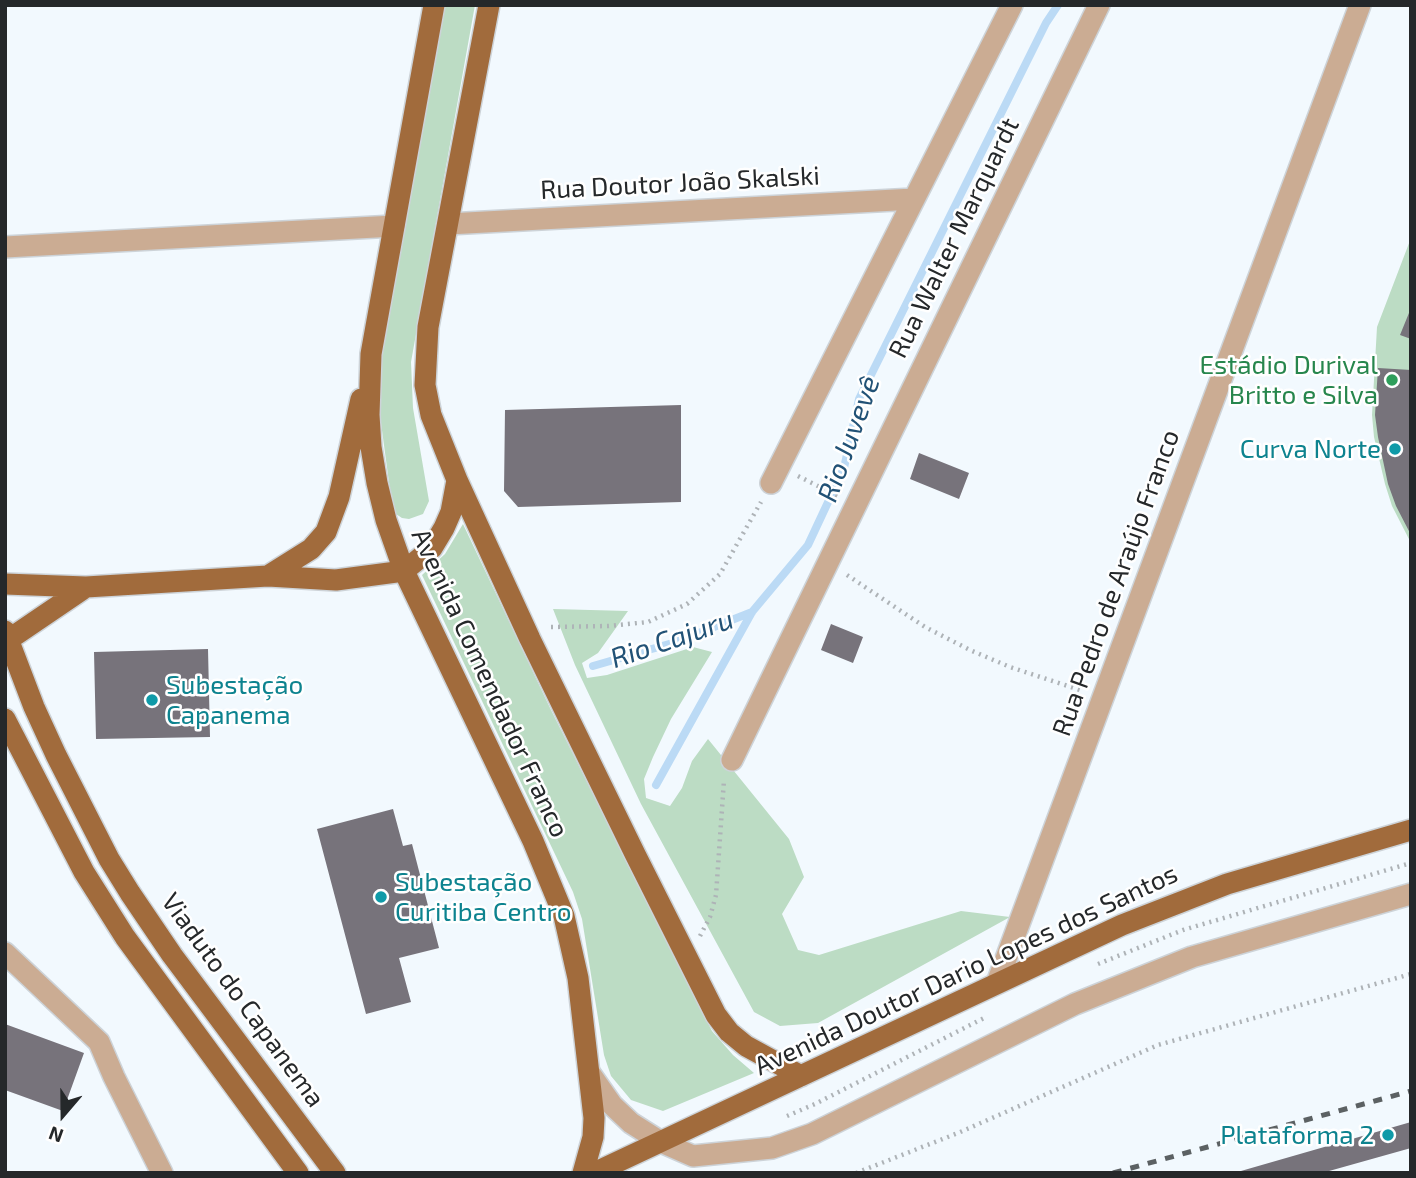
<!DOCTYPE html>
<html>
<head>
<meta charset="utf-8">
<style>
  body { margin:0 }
  #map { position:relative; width:1416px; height:1178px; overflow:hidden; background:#f2f9fe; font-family:"Exo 2",sans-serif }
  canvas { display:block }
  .frame { position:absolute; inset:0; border:7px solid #25282a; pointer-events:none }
  .north { position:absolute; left:28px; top:1080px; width:70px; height:70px; -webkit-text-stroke:5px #fff; paint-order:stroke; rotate:200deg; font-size:19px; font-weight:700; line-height:28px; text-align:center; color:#25282a }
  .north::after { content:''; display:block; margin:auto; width:24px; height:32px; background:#25282a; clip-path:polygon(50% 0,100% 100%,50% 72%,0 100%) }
</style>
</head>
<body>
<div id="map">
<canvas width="1416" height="1178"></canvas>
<div class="frame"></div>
<div class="north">N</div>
</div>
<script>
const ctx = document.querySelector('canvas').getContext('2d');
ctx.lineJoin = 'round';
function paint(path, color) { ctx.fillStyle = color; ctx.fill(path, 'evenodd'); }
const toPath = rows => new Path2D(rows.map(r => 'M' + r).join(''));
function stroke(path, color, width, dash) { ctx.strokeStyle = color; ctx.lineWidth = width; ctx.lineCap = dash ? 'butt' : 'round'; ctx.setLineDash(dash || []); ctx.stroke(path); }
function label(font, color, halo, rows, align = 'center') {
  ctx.font = font + ' "Exo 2",sans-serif'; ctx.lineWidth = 5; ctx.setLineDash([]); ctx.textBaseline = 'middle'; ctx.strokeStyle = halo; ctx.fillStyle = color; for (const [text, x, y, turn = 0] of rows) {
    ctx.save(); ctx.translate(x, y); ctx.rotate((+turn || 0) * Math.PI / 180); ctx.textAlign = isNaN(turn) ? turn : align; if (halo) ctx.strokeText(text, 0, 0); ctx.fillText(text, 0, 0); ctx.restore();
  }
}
const green = toPath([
  [439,5,475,5,411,362,413,408,429,501,423,514,409,519,402,518,393,512,381,423,380,369],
  [1411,238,1411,543,1392,506,1385,484,1374,437,1372,415,1377,327],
  [463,524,551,710,712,1031,733,1055,754,1073,663,1111,631,1100,611,1076,604,1055,582,919,573,892,422,575,445,554],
  [553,609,628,611,598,653,582,663,587,678,607,675,693,647,712,652,671,719,653,757,644,779,646,798,670,806,682,788,692,761,708,739,789,839,804,877,782,914,798,950,819,955,961,911,1010,917,818,1023,780,1026,754,1012,641,804,575,665]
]);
const stream = toPath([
  [593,666,676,642,752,612],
  [656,785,752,612,808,545,844,468,859,399,1046,23,1058,5]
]);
const building = toPath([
  [1411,308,1411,339,1400,335],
  [1378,368,1411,370,1411,535,1396,506,1388,484,1378,437,1375,415],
  [681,405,681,502,518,507,504,491,505,410],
  [919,453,969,473,959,499,910,479],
  [831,624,863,637,853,663,821,650],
  [208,649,210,737,96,739,94,652],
  [393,809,403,846,412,844,439,948,399,958,411,1002,366,1014,317,829],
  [5,1024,84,1053,63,1111,5,1090],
  [1411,1122,1411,1148,1322,1173,1234,1173]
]);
const path = toPath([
  [798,476,838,496],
  [847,575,925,627,970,650,1010,667,1083,691],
  [551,627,608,626,648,622,687,604,720,574,761,502],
  [700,936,710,917,716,895,724,780],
  [1098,964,1183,930,1411,863],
  [787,1116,815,1104,986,1017],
  [856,1173,958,1133,1158,1045,1411,974]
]);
const minor = toPath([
  [448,224,914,199],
  [5,247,394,226],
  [771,483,1012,5],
  [732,760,1099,5],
  [5,953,99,1042,114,1077,162,1173],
  [997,983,1360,5],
  [591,1075,612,1105,631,1123,661,1142,693,1156,772,1148,812,1134,1075,1004,1192,957,1411,894]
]);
const major = toPath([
  [434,5,371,354,369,415,371,447,377,483,386,520,404,571,533,841,564,916,578,978,594,1118,593,1137,583,1173],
  [489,5,428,327,425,385,431,415,457,480,530,639,635,854,716,1015,729,1032,746,1046,801,1076],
  [268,576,311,549,326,532,339,497,361,399],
  [5,584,86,587,268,576,336,580,404,571,432,548,444,528,451,512,457,480],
  [5,631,34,707,56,755,109,859,130,893,172,955,335,1173],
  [8,640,86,587],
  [5,719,84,872,125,937,298,1173],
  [594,1173,1122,925,1227,884,1411,830]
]);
const rail = toPath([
  [1113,1173,1411,1091]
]);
const markers = [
  [1392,380,7,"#2e9e5b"],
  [1395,449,7,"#0f9aa8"],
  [152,700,7,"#0f9aa8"],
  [381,897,7,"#0f9aa8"],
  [1388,1135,7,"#0f9aa8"]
];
const streetNames = [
  ["Rua Doutor João Skalski",680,183,-3],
  ["Rua Walter Marquardt",954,238,-64],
  ["Rua Pedro de Araújo Franco",1116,583,-70],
  ["Avenida Comendador Franco",490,683,65],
  ["Avenida Doutor Dario Lopes dos Santos",966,970,-25],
  ["Viaduto do Capanema",243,1000,54]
];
const leisureNames = [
  ["Estádio Durival",1378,365],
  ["Britto e Silva",1378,395]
];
const cultureNames = [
  ["Curva Norte",1381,449],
  ["Subestação",166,685,"left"],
  ["Capanema",166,715,"left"],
  ["Subestação",395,882,"left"],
  ["Curitiba Centro",395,912,"left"],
  ["Plataforma 2",1374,1135]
];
const waterNames = [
  ["Rio Juvevê",849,439,-70],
  ["Rio Cajuru",672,639,-19]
];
paint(green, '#bcdcc4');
stroke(stream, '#bbdaf5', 8);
paint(building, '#77737b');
stroke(minor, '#cdd3d8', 24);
stroke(major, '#cdd3d8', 24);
stroke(path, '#aeb3b7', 4.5, [2, 5]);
stroke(minor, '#cbac93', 21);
stroke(major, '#a16b3c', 21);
stroke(rail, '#5c6163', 5, [9, 9]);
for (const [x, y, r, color] of markers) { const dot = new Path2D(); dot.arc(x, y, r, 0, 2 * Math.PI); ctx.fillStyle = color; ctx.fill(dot); stroke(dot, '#fff', 2.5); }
label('26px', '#25282a', '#fff', streetNames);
label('26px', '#27864d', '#fff', leisureNames, 'right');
label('26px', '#0d838f', '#fff', cultureNames, 'right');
label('italic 28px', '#225276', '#fff', waterNames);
</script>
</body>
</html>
